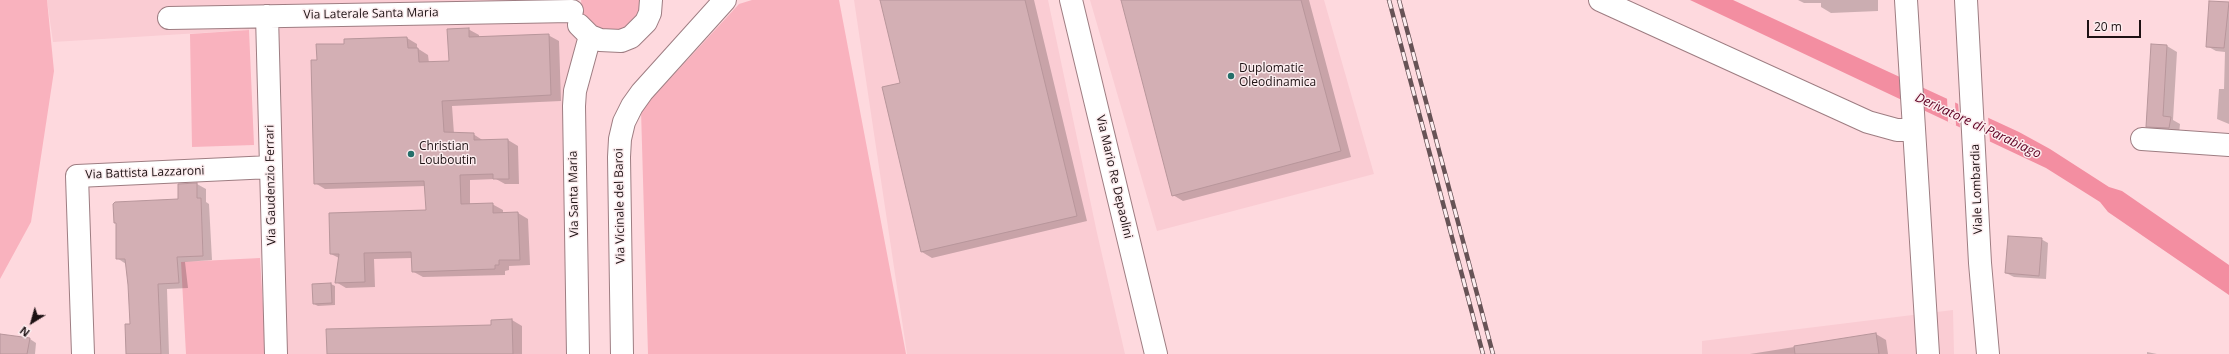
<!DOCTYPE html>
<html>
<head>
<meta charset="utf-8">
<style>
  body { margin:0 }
  #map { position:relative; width:2229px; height:354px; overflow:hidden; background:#fed9de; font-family:"Open Sans",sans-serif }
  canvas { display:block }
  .north { position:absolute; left:12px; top:302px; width:40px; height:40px; -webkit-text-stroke:3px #fcedef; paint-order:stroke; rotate:217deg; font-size:11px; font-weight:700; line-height:16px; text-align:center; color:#1d1113 }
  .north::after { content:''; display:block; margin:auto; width:14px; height:18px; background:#1d1113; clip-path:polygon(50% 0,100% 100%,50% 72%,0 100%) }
  .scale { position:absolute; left:2087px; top:20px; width:54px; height:18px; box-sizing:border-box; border:2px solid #1d1113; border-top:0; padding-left:5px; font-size:12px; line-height:14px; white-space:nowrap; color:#1d1113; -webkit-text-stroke:3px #fcedef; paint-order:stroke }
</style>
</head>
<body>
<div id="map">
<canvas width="2229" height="354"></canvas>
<div class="north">N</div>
<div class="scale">20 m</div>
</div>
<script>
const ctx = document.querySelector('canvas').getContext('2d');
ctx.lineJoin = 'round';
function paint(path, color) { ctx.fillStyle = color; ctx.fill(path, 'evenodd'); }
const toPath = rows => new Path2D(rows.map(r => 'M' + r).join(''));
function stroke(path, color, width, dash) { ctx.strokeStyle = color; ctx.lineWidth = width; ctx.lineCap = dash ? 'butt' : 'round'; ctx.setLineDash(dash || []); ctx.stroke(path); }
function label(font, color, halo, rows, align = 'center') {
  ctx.font = font + ' "Open Sans",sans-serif'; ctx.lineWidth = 3; ctx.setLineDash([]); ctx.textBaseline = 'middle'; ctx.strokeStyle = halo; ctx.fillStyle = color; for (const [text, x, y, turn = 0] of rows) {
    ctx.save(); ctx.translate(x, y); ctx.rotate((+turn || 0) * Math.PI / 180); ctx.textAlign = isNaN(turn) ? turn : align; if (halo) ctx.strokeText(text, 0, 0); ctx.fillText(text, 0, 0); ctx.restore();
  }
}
const built = toPath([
  [47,0,556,0,556,5,252,14,249,30,53,42],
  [854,0,1048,0,1097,233,1125,354,907,354],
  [1090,0,1324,0,1374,174,1157,231],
  [557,13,587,36,576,354,278,354,268,18],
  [1953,310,1954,354,1702,354,1702,341]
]);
const green = toPath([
  [0,0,47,0,54,71,31,222,0,279],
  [581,0,640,0,640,8,636,17,630,25,621,30,602,31,586,20,582,12],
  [752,0,839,0,906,354,648,354,641,110,739,4],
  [249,30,254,145,192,147,190,34],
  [260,258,266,354,186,354,181,262]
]);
const water = toPath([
  [1690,0,1733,0,2019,132,2050,149,2109,187,2122,191,2229,265,2229,295,2108,212,2100,202,2046,168]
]);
const pier = toPath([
  [1947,97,1955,101,1956,126,1948,122],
  [1958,102,1988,116,1990,142,1960,128]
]);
const shadow = toPath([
  [881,0,1034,0,1087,221,932,258,922,252,901,83],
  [1122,0,1309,0,1351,157,1183,201,1173,195],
  [1798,0,1878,0,1878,11,1831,13,1821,7,1821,3,1804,3],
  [2210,2,2229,3,2229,124,2217,119,2219,89,2224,89,2225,52,2216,51,2207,46],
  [468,29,479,35,479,37,548,35,559,41,561,101,452,106,454,134,473,134,484,141,508,140,518,146,519,184,505,184,496,179,470,180,470,204,492,204,503,210,503,214,518,213,528,219,530,265,509,266,509,270,505,271,505,275,423,277,412,271,412,258,374,259,375,287,346,288,336,282,339,258,331,254,427,211,426,186,325,189,315,183,318,62,345,44,345,40,407,38,417,44,417,48,428,55,429,63,450,62],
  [2167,46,2177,52,2173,120,2180,124,2179,134,2157,132,2147,126],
  [197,184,206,189,206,202,209,204,212,260,185,262,188,288,167,289,169,354,127,354,131,325,129,285,126,264,117,258,117,224,115,222,179,200,179,185],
  [2041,239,2048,243,2046,279,2014,277,2006,273],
  [331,284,335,286,335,305,318,306,314,304,313,285],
  [512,320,522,326,522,354,328,354,492,326],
  [1876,334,1886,340,1888,354,1750,354],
  [0,335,30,339,36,343,35,354,0,354],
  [2147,352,2157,354,2147,354]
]);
const building = toPath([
  [880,0,1025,0,1077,216,921,252,882,87,900,83,880,0],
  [1121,0,1301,0,1341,151,1172,196,1121,0],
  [2209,1,2229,2,2224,48,2206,47,2209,1],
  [469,28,469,37,549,34,551,95,442,101,444,132,474,133,474,140,508,139,509,179,493,179,493,174,460,175,461,204,493,203,493,213,518,212,520,260,499,260,499,265,495,265,495,269,412,272,411,252,364,253,365,282,335,283,339,254,330,254,329,213,426,210,424,181,314,184,311,60,317,60,316,44,344,44,344,39,407,37,408,48,418,48,419,62,449,61,447,29,469,28],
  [2151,44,2167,45,2163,116,2171,117,2169,128,2146,127,2151,44],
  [197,183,197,198,201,198,203,256,177,257,179,283,158,284,161,354,126,354,125,324,130,324,128,285,125,259,116,259,116,223,114,223,113,204,115,202,178,199,178,184,197,183],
  [2008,236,2042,238,2039,276,2005,273,2008,236],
  [331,283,332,303,313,304,312,284,331,283],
  [512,319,513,354,327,354,326,329,491,325,491,320,512,319],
  [1876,333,1879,354,1795,354,1794,346,1876,333],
  [0,334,30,338,27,354,0,354,0,334]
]);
const minor = toPath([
  [1071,0,1156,354],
  [1600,0,1868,122,1897,130,1914,130],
  [1906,0,1928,354],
  [267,16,276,354],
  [169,18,572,11],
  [579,25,590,36,600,40,621,41,631,37,646,22,650,13,651,0],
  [2142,139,2229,145],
  [83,354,77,176,271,167],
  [578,354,574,106,575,91,590,36],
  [622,354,619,157,620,139,624,122,632,106,642,92,725,0]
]);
const major = toPath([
  [1966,0,1980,263,1988,354]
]);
const rail = toPath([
  [1389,0,1483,354],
  [1399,0,1493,354]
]);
const markers = [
  [1231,76,4,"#256f6a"],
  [411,154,4,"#256f6a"]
];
const streetNames = [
  ["Via Laterale Santa Maria",371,14,-1],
  ["Via Battista Lazzaroni",145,173,-2],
  ["Via Mario Re Depaolini",1114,177,77],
  ["Via Gaudenzio Ferrari",271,185,-91],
  ["Viale Lombardia",1977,189,-92],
  ["Via Santa Maria",574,194,-91],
  ["Via Vicinale del Baroi",620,206,-91]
];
const poiNames = [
  ["Duplomatic",1239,69],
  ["Oleodinamica",1239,83],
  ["Christian",419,147],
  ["Louboutin",419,161]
];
const waterNames = [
  ["Derivatore di Parabiago",1978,126,25]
];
paint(built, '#faccd3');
paint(green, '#f9b2be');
paint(water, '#f38ea1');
paint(pier, '#fed9de');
paint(shadow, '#0003');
paint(building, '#d3afb4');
stroke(building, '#b8969b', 1);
stroke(minor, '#9e7d82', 24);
stroke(major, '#9e7d82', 24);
stroke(minor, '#fff', 22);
stroke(major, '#fff', 22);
stroke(rail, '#675356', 4.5);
stroke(rail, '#fcedef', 3, [9]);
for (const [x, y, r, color] of markers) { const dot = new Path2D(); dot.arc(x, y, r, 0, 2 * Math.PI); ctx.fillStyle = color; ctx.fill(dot); stroke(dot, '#fcedef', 1.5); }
label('12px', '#1d1113', '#fcedef', streetNames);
label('12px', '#1d1113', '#fcedef', poiNames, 'left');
label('italic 13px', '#600325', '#fcedef', waterNames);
</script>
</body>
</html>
